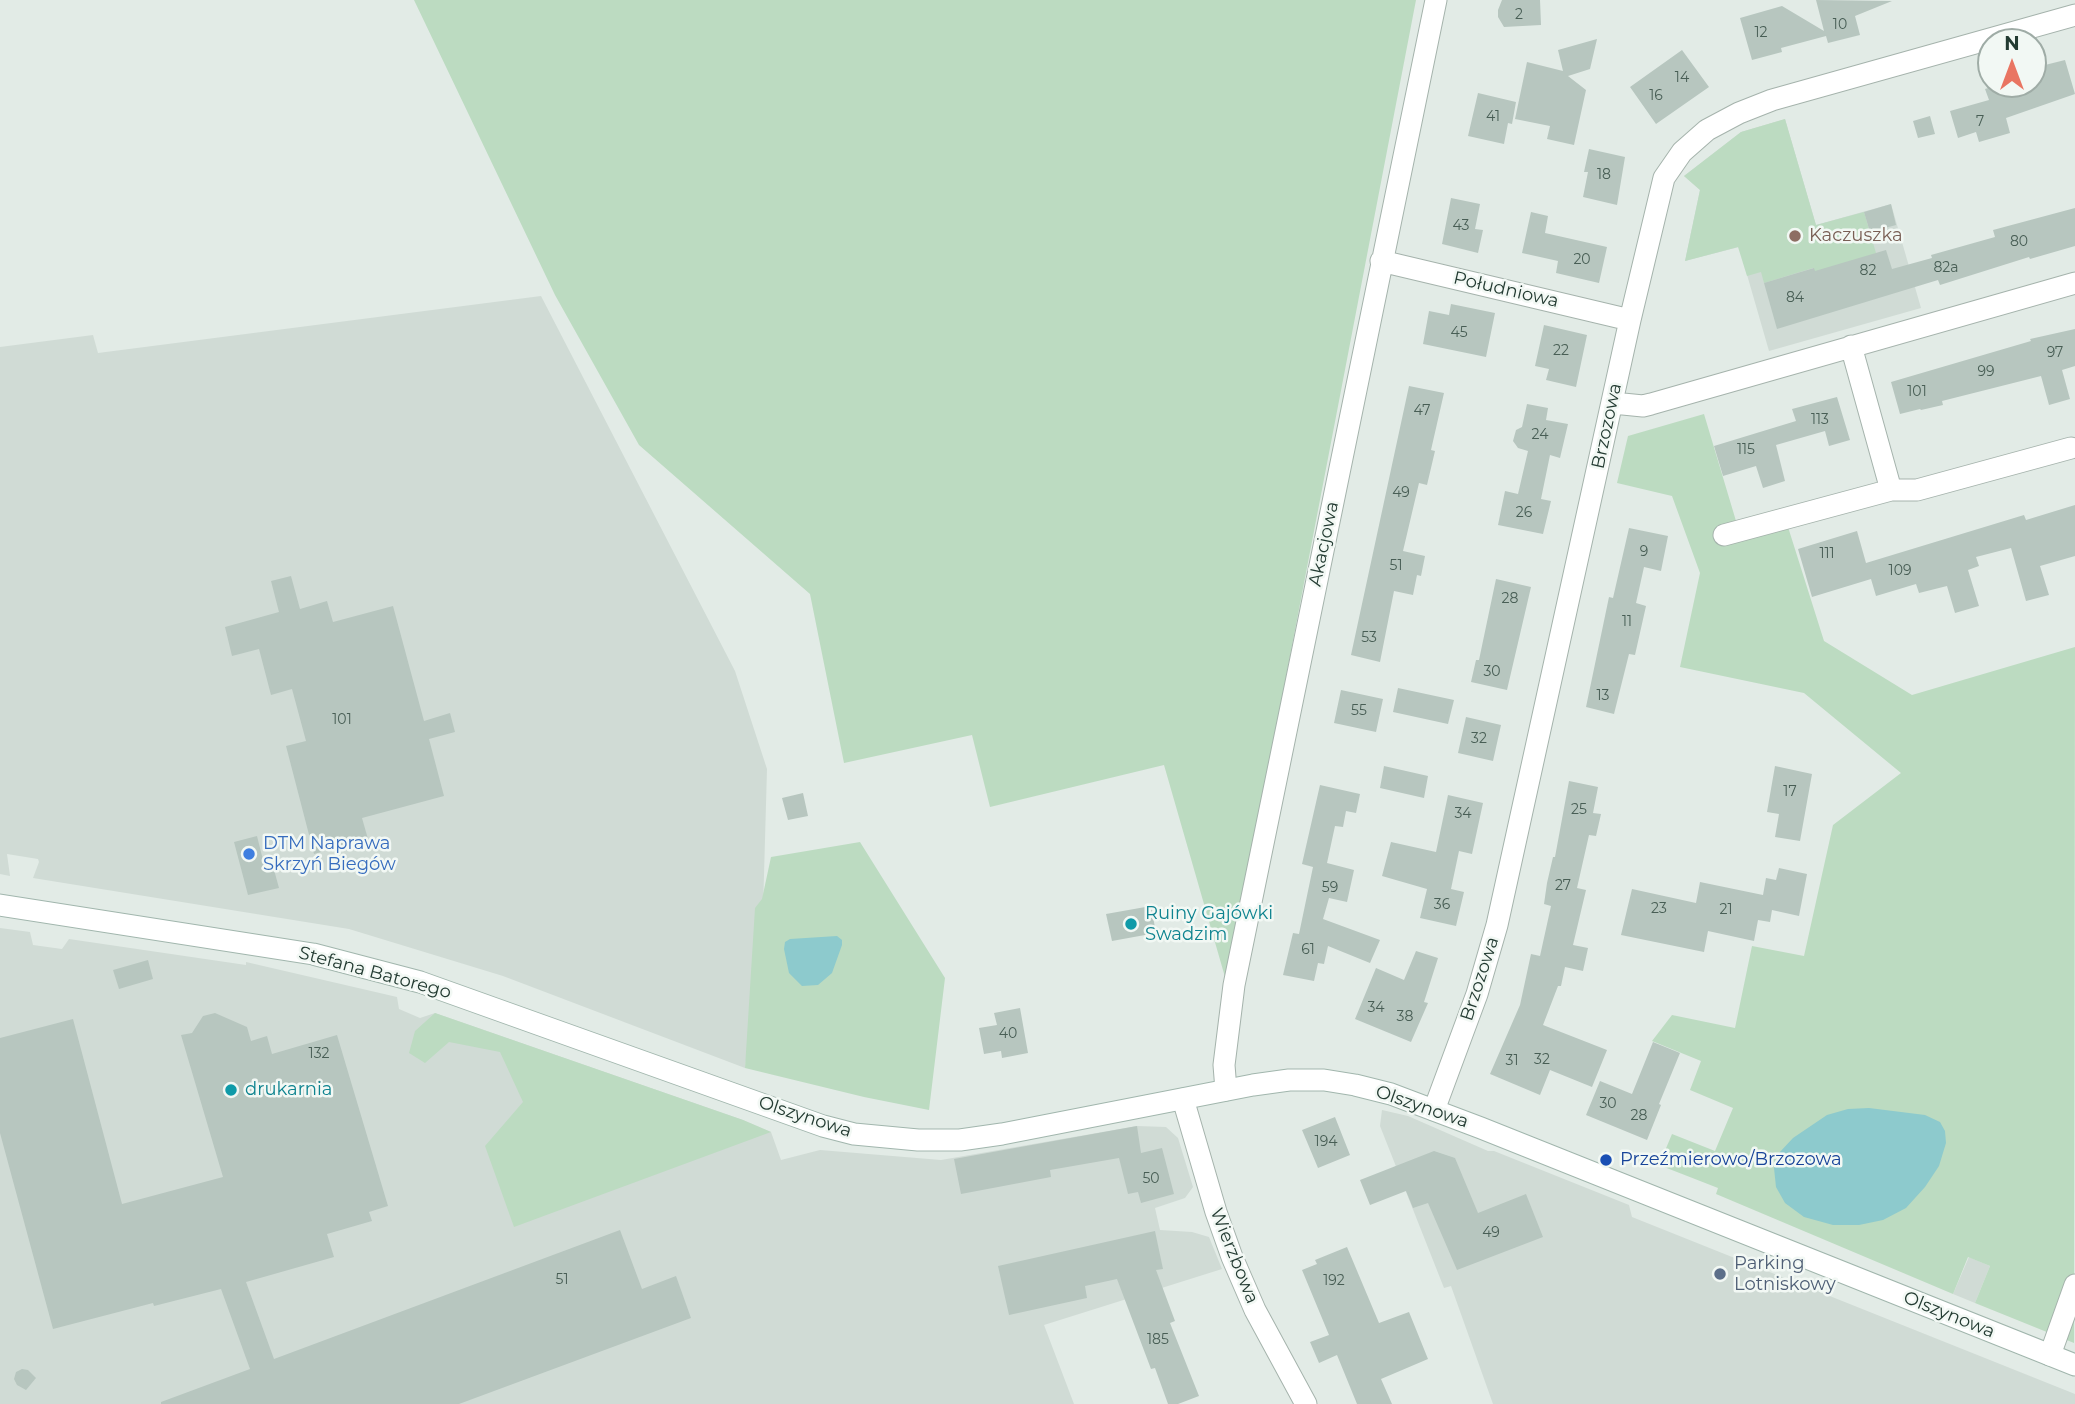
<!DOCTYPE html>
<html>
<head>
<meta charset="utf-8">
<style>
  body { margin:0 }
  #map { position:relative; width:2075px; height:1404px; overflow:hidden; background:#e2ebe6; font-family:Montserrat,sans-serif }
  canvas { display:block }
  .north { position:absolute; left:1977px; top:28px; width:70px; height:70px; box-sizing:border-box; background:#f2f8f4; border:2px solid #9faca6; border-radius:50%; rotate:0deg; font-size:19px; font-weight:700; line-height:28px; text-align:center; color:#233b32 }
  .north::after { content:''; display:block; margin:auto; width:24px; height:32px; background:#e97562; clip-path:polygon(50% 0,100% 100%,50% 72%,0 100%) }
</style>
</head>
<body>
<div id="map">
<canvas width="2075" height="1404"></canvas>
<div class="north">N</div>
</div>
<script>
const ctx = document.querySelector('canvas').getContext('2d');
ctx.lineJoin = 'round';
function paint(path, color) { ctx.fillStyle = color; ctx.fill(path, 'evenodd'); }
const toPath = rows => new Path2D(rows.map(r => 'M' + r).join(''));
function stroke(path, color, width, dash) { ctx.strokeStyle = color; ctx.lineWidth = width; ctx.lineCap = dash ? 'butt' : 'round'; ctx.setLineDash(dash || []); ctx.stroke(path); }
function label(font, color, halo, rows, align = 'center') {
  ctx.font = font + ' Montserrat,sans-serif'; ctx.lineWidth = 5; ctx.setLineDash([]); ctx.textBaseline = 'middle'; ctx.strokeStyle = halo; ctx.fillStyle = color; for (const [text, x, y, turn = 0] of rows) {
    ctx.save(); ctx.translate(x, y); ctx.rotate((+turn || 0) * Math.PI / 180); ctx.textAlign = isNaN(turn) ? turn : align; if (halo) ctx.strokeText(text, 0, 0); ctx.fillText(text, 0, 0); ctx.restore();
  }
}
const built = toPath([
  [1785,119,1816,225,1891,204,1921,308,1769,351,1739,247,1685,261,1700,190,1684,176,1741,132],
  [541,296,735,671,767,769,763,910,745,1068,503,976,349,929,33,878,39,862,38,859,7,854,10,876,0,874,0,347,93,335,98,353],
  [0,928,30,932,33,945,62,949,69,939,246,965,246,962,397,997,399,1009,420,1018,435,1013,743,1120,771,1132,781,1160,820,1150,941,1160,1137,1126,1166,1127,1178,1138,1193,1187,1185,1198,1155,1208,1160,1230,1192,1232,1209,1237,1222,1269,1044,1325,1074,1404,0,1404],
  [1382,1110,1408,1116,1488,1151,1494,1151,1629,1205,1632,1217,2075,1394,2075,1404,1493,1404,1451,1286,1444,1288,1380,1126],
  [1969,1257,1990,1266,1975,1303,1953,1294]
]);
const green = toPath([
  [414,0,1416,0,1227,984,1164,765,990,807,972,735,844,763,810,594,639,445,555,295],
  [1785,119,1816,225,1864,212,1876,253,1819,287,1813,268,1764,283,1761,272,1747,276,1738,247,1685,261,1700,190,1684,176,1741,132],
  [1704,414,1736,521,1782,508,1824,641,1912,695,2075,647,2074,1343,1975,1303,1990,1266,1968,1257,1953,1294,1716,1194,1718,1188,1659,1165,1672,1134,1715,1151,1733,1108,1690,1090,1701,1061,1652,1041,1672,1015,1735,1028,1752,946,1804,956,1833,825,1901,773,1804,693,1680,667,1700,573,1672,496,1617,483,1628,436],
  [860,842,945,978,929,1110,864,1097,745,1068,755,908,762,899,771,857],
  [435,1013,743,1120,771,1132,514,1227,485,1146,523,1102,500,1052,449,1042,425,1063,409,1053,415,1031]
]);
const water = toPath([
  [837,936,842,940,842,945,832,973,818,985,802,986,789,973,784,949,785,942,790,939],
  [1869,1108,1925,1115,1940,1122,1945,1131,1946,1143,1939,1166,1925,1187,1906,1208,1883,1220,1859,1225,1833,1225,1804,1217,1785,1203,1776,1187,1774,1168,1779,1153,1793,1138,1827,1115,1848,1109]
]);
const building = toPath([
  [1502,0,1540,0,1541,25,1504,27,1498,17,1498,10],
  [1816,0,1892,1,1855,16,1860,35,1828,43,1826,36,1781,48,1782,52,1752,60,1740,18,1782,6,1824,31],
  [1597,39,1590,69,1568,76,1586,90,1574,145,1547,139,1550,126,1515,119,1527,62,1563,71,1558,50],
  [1682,50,1709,87,1656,124,1630,87],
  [2065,60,2075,94,2006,118,2010,133,1979,142,1976,132,1958,138,1950,111,1989,100,1985,89,2001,84,2033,84,2033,68],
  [1478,93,1516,102,1512,124,1508,123,1504,144,1468,136],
  [1930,116,1935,134,1918,138,1913,121],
  [1589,149,1625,157,1617,205,1583,197,1588,172,1584,172],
  [1451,198,1480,204,1475,229,1483,230,1478,253,1442,244],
  [1891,204,1896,225,1870,232,1864,212],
  [2075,208,2075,246,2030,259,2029,257,1940,285,1938,280,1777,329,1764,283,1814,268,1815,271,1886,250,1892,269,1932,258,1931,255,1995,237,1993,230],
  [1531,212,1548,216,1545,233,1607,247,1599,283,1556,273,1558,261,1522,253],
  [1451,304,1495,313,1486,357,1423,344,1429,311,1449,315],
  [1544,325,1587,335,1576,387,1546,380,1549,369,1535,366],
  [2075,329,2075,366,2062,370,2070,399,2049,405,2041,376,1942,401,1943,405,1921,410,1920,409,1900,414,1891,382,2031,341,2030,339],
  [1409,386,1444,393,1431,450,1435,451,1427,485,1419,483,1403,551,1425,556,1421,576,1417,575,1413,595,1394,591,1380,662,1351,655],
  [1837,397,1850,440,1829,446,1825,431,1776,445,1785,481,1763,488,1756,466,1723,476,1714,446,1796,421,1792,409],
  [1527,404,1548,408,1546,420,1568,424,1560,458,1550,455,1541,499,1551,501,1543,534,1498,525,1505,491,1518,494,1528,451,1518,448,1513,441,1516,430,1522,427],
  [2075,505,2075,556,2040,566,2049,595,2026,601,2011,548,1976,557,1979,566,1968,570,1979,606,1955,613,1947,586,1919,593,1916,584,1876,596,1871,579,1812,597,1798,549,1857,531,1866,563,2024,515,2026,520],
  [1629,528,1668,536,1661,571,1644,567,1636,603,1646,606,1635,655,1629,654,1614,714,1586,707,1609,597,1613,598],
  [291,576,300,609,327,601,333,622,393,606,424,721,450,713,455,732,429,739,444,796,362,818,368,839,314,854,286,746,306,741,292,689,271,695,259,649,232,656,225,627,279,612,271,581],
  [1496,579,1531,587,1507,690,1471,682,1476,660,1479,660],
  [1398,688,1454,700,1448,724,1393,712],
  [1341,690,1383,699,1376,732,1334,723],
  [1466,717,1501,725,1493,761,1458,753],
  [1384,766,1428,776,1424,798,1380,788],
  [1775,766,1812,774,1800,841,1775,837,1779,814,1767,812],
  [1569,781,1598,787,1593,813,1601,814,1596,836,1589,835,1577,888,1586,890,1573,945,1588,948,1583,971,1565,967,1561,986,1558,986,1543,1025,1607,1050,1592,1087,1550,1070,1540,1095,1490,1074,1520,1005,1531,954,1540,956,1551,906,1544,904,1547,883,1553,857,1555,857],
  [1320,785,1360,794,1356,813,1346,811,1343,827,1335,826,1327,863,1354,870,1347,902,1329,898,1323,919,1380,940,1370,963,1328,946,1324,964,1318,963,1314,981,1283,975,1293,933,1299,934,1313,867,1302,864],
  [803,793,808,816,788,820,782,798],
  [1448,795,1483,803,1472,854,1459,851,1451,889,1464,892,1456,926,1420,918,1427,889,1382,876,1391,842,1436,852],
  [257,836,265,868,273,866,279,888,248,895,234,842],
  [1779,868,1807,874,1799,916,1772,910,1770,922,1758,920,1754,941,1708,931,1704,952,1621,935,1632,889,1696,903,1700,882,1763,895,1766,878,1776,880],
  [1151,906,1156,933,1112,941,1106,914],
  [1416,951,1438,958,1424,1002,1428,1003,1411,1042,1355,1019,1376,968,1404,980],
  [148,960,153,979,119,989,113,970],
  [1020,1008,1028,1053,1002,1058,1001,1051,984,1054,979,1028,997,1025,994,1013],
  [215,1013,247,1027,251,1041,267,1036,272,1054,337,1035,388,1206,369,1212,372,1221,327,1234,334,1257,246,1282,274,1359,620,1230,642,1289,676,1276,691,1318,459,1404,161,1404,161,1402,250,1369,221,1289,154,1306,153,1303,53,1329,0,1133,0,1038,73,1019,122,1204,223,1177,181,1035,192,1033,203,1016],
  [1653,1042,1680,1053,1659,1104,1661,1105,1647,1140,1586,1115,1600,1081,1632,1094],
  [1335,1117,1350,1155,1318,1168,1302,1130],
  [1137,1126,1141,1153,1162,1148,1174,1194,1141,1203,1138,1192,1128,1194,1119,1158,1050,1170,1051,1177,961,1194,954,1159],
  [1434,1151,1455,1158,1478,1213,1526,1194,1543,1237,1457,1270,1428,1203,1413,1208,1406,1191,1370,1205,1360,1180],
  [1155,1231,1163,1269,1156,1270,1175,1321,1170,1323,1199,1396,1178,1404,1168,1404,1155,1368,1151,1369,1117,1279,1085,1286,1087,1298,1009,1315,998,1266],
  [1347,1247,1379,1323,1409,1312,1428,1359,1381,1379,1392,1404,1357,1404,1337,1355,1319,1363,1310,1342,1329,1335,1302,1270,1317,1264,1315,1260],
  [22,1369,28,1370,36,1378,26,1390,17,1385,14,1379,16,1372]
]);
const street = toPath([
  [1381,261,1630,320],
  [1851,346,1891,490],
  [1613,403,1643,406,1651,404,2075,283],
  [1724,535,1891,490,1917,490,2071,448],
  [1226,1090,1224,1065,1234,985,1436,0],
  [1183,1099,1216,1212,1232,1257,1255,1310,1306,1404],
  [1434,1110,1477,994,1497,925,1630,320,1664,178,1682,152,1707,130,1739,113,1772,100,2075,15],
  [2050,1355,2075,1285]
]);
const secondary = toPath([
  [0,905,313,954,420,982,823,1126,854,1134,918,1140,960,1140,1002,1134,1253,1085,1289,1080,1324,1080,1355,1085,1391,1094,1481,1128,2075,1365]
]);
const markers = [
  [1795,236,7,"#8d6e63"],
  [249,854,7,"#3f7fe0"],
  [1131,924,7,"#0f9aa8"],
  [231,1090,7,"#0f9aa8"],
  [1606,1160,7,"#1a4fb4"],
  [1720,1274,7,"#5c6f8a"]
];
const numberNames = [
  ["2",1519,15],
  ["10",1840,25],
  ["12",1761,33],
  ["14",1682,78],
  ["16",1656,96],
  ["41",1493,117],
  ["7",1980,122],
  ["18",1604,175],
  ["43",1461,226],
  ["80",2019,242],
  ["20",1582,260],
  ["82a",1946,268],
  ["82",1868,271],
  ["84",1795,298],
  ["45",1459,333],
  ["22",1561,351],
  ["97",2055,353],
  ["99",1986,372],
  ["101",1917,392],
  ["47",1422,411],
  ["113",1820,420],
  ["24",1540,435],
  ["115",1746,450],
  ["49",1401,493],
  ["26",1524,513],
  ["9",1644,552],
  ["111",1827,554],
  ["51",1396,566],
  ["109",1900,571],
  ["28",1510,599],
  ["11",1627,622],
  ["53",1369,638],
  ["30",1492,672],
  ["13",1603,696],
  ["55",1359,711],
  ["101",342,720],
  ["32",1479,739],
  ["17",1790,792],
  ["25",1579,810],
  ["34",1463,814],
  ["27",1563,886],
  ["59",1330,888],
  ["36",1442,905],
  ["23",1659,909],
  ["21",1726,910],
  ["61",1308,950],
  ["34",1376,1008],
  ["38",1405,1017],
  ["40",1008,1034],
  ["132",319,1054],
  ["32",1542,1060],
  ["31",1512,1061],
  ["30",1608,1104],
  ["28",1639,1116],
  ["194",1326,1142],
  ["50",1151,1179],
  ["49",1491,1233],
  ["51",562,1280],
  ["192",1334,1281],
  ["185",1158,1340]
];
const educationNames = [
  ["Kaczuszka",1809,236]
];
const streetNames = [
  ["Południowa",1506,290,13],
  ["Brzozowa",1607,426,-78],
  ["Akacjowa",1324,544,-78],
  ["Stefana Batorego",375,973,15],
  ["Brzozowa",1480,979,-72],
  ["Olszynowa",1422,1107,19],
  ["Olszynowa",805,1117,18],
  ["Wierzbowa",1234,1256,68],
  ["Olszynowa",1949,1315,22]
];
const shopNames = [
  ["DTM Naprawa",263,844],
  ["Skrzyń Biegów",263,865]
];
const cultureNames = [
  ["Ruiny Gajówki",1145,914],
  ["Swadzim",1145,935],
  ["drukarnia",245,1090]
];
const transitNames = [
  ["Przeźmierowo/Brzozowa",1620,1160]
];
const serviceNames = [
  ["Parking",1734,1264],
  ["Lotniskowy",1734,1285]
];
paint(built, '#d0dbd5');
paint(green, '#bcdbc1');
paint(water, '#8dcacd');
paint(building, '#b7c6bf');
stroke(street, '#a5b3ac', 23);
stroke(secondary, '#a1b6ad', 23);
stroke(street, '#fff', 21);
stroke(secondary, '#fff', 21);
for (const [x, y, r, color] of markers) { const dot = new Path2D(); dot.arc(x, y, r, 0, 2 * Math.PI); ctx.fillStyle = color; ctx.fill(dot); stroke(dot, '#f2f8f4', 2.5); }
label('14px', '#485e55', null, numberNames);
label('18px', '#785e54', '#f2f8f4', educationNames, 'left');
label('18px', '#233b32', '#f2f8f4', streetNames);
label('18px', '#366cbe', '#f2f8f4', shopNames, 'left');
label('18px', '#0d838f', '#f2f8f4', cultureNames, 'left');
label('18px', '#164399', '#f2f8f4', transitNames, 'left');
label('18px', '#4e5e75', '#f2f8f4', serviceNames, 'left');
</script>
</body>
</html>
